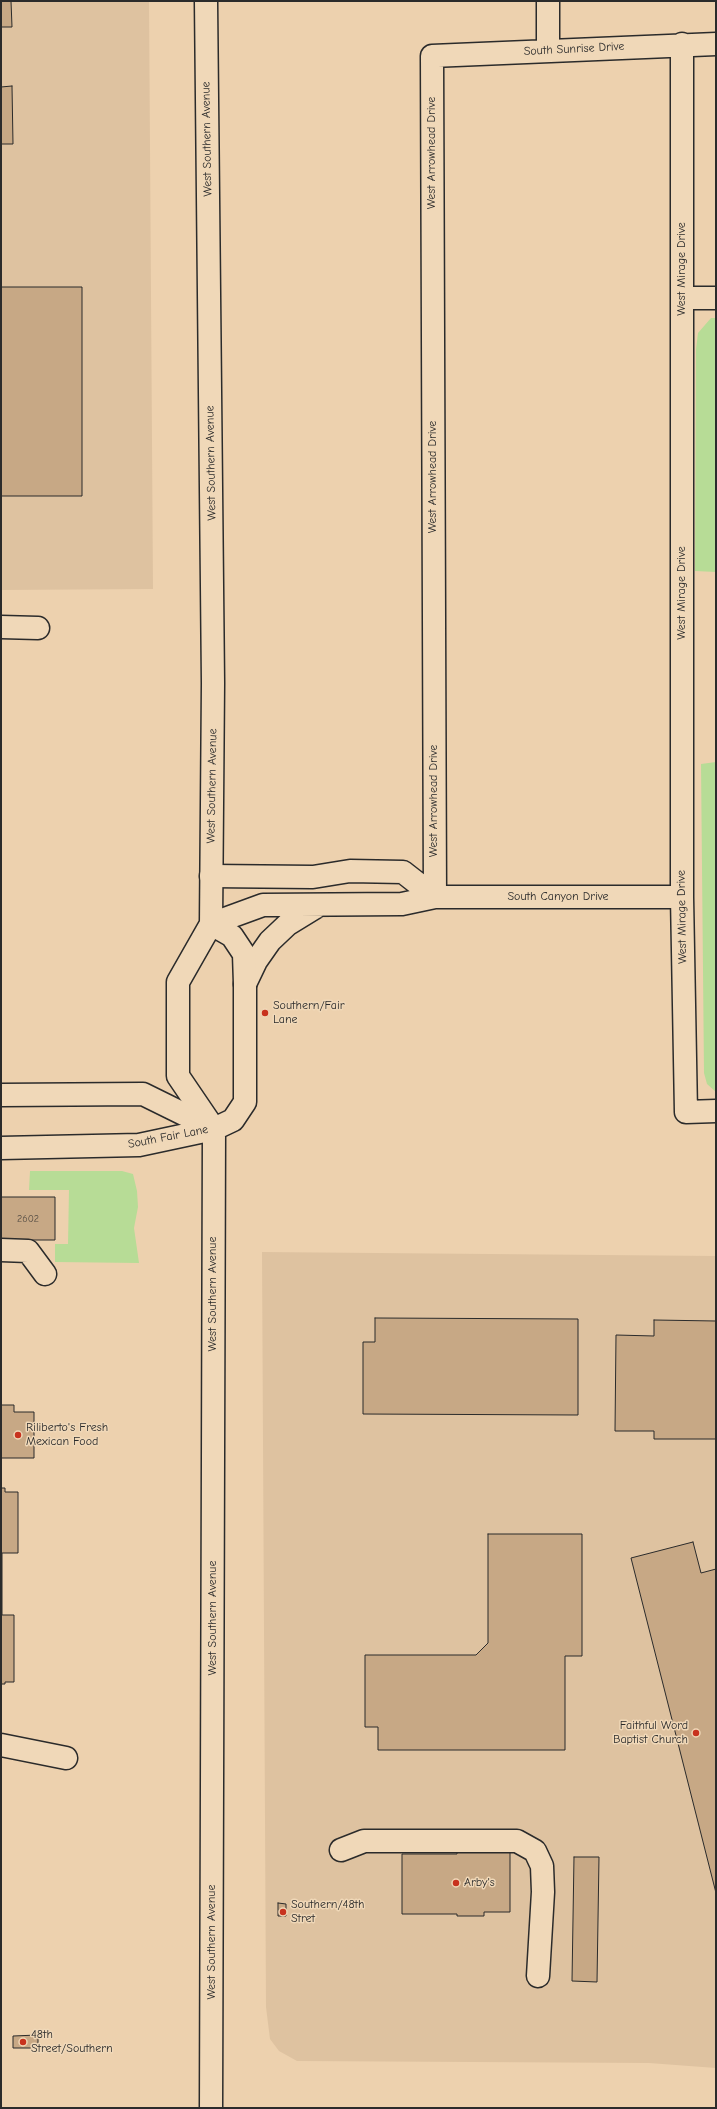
<!DOCTYPE html>
<html>
<head>
<meta charset="utf-8">
<style>
  body { margin:0 }
  #map { position:relative; width:717px; height:2109px; overflow:hidden; background:#edd1ae; font-family:"Comic Neue",sans-serif }
  canvas { display:block }
  .frame { position:absolute; inset:0; border:2px solid #2b2b2b; pointer-events:none }
</style>
</head>
<body>
<div id="map">
<canvas width="717" height="2109"></canvas>
<div class="frame"></div>
</div>
<script>
const ctx = document.querySelector('canvas').getContext('2d');
ctx.lineJoin = 'round';
function paint(path, color) { ctx.fillStyle = color; ctx.fill(path, 'evenodd'); }
const toPath = rows => new Path2D(rows.map(r => 'M' + r).join(''));
function stroke(path, color, width, dash) { ctx.strokeStyle = color; ctx.lineWidth = width; ctx.lineCap = dash ? 'butt' : 'round'; ctx.setLineDash(dash || []); ctx.stroke(path); }
function label(font, color, halo, rows, align = 'center') {
  ctx.font = font + ' "Comic Neue",sans-serif'; ctx.lineWidth = 3; ctx.setLineDash([]); ctx.textBaseline = 'middle'; ctx.strokeStyle = halo; ctx.fillStyle = color; for (const [text, x, y, turn = 0] of rows) {
    ctx.save(); ctx.translate(x, y); ctx.rotate((+turn || 0) * Math.PI / 180); ctx.textAlign = isNaN(turn) ? turn : align; if (halo) ctx.strokeText(text, 0, 0); ctx.fillText(text, 0, 0); ctx.restore();
  }
}
const built = toPath([
  [1,1,149,1,153,589,1,590],
  [262,1252,716,1256,716,2068,649,2063,297,2061,279,2051,270,2039,266,2007]
]);
const green = toPath([
  [711,318,716,318,716,572,695,571,696,349,698,333],
  [716,762,716,1092,707,1084,704,1073,701,764],
  [30,1171,122,1171,133,1174,137,1191,138,1207,134,1228,139,1263,55,1262,55,1244,68,1244,69,1190,29,1190]
]);
const building = toPath([
  [1,1,11,1,12,27,1,27,1,1],
  [12,86,13,144,1,144,1,87,12,86],
  [1,287,82,287,82,496,1,496,1,287],
  [1,1197,55,1197,55,1240,1,1240,1,1197],
  [375,1318,578,1319,578,1415,363,1414,363,1342,375,1342,375,1318],
  [654,1320,716,1321,716,1439,654,1439,654,1431,615,1431,616,1335,654,1336,654,1320],
  [1,1405,14,1405,14,1412,34,1412,34,1458,1,1458,1,1405],
  [1,1488,5,1488,5,1492,18,1492,18,1553,2,1553,2,1615,14,1615,14,1682,5,1682,5,1684,1,1684,1,1488],
  [488,1534,582,1534,582,1656,565,1656,565,1750,378,1750,378,1727,365,1727,365,1655,476,1655,488,1643,488,1534],
  [693,1542,701,1573,716,1569,716,1893,631,1558,693,1542],
  [457,1847,510,1847,510,1912,484,1912,484,1916,457,1916,457,1914,402,1914,402,1854,457,1854,457,1847],
  [574,1857,599,1857,597,1982,572,1981,574,1857],
  [278,1903,286,1904,286,1916,278,1916,278,1903],
  [38,2035,38,2048,13,2048,13,2036,38,2035]
]);
const minor = toPath([
  [682,44,682,897,686,1112,716,1111],
  [548,51,548,1],
  [682,298,716,298],
  [1,627,38,628],
  [211,876,313,877,350,871,403,872,435,897],
  [435,897,432,56,716,44],
  [211,924,263,905,402,904,435,897,682,897],
  [245,984,256,961,270,941,288,924,319,905],
  [1,1095,143,1094,214,1129],
  [1,1148,139,1145,214,1129],
  [1,1250,28,1251,45,1274],
  [1,1745,66,1758],
  [341,1850,364,1841,517,1841,535,1851,542,1866,543,1892,538,1976]
]);
const major = toPath([
  [206,1,213,683,211,924,178,982,178,1076,214,1129,211,2108],
  [211,924,232,936,244,954,245,984,245,1102,233,1120,214,1129]
]);
const markers = [
  [265,1013,4,"#c8321e"],
  [18,1435,4,"#c8321e"],
  [696,1733,4,"#c8321e"],
  [456,1883,4,"#c8321e"],
  [283,1912,4,"#c8321e"],
  [23,2042,4,"#c8321e"]
];
const numberNames = [
  ["2602",28,1219]
];
const streetNames = [
  ["South Sunrise Drive",574,49,-3],
  ["West Southern Avenue",207,139,-91],
  ["West Arrowhead Drive",432,153,-90],
  ["West Mirage Drive",682,269,-90],
  ["West Southern Avenue",211,463,-91],
  ["West Arrowhead Drive",433,477,-90],
  ["West Mirage Drive",682,593,-90],
  ["West Southern Avenue",212,786,-89],
  ["West Arrowhead Drive",434,801,-90],
  ["South Canyon Drive",558,897],
  ["West Mirage Drive",682,917,-91],
  ["South Fair Lane",168,1137,-11],
  ["West Southern Avenue",213,1294,-90],
  ["West Southern Avenue",213,1618,-90],
  ["West Southern Avenue",212,1942,-90]
];
const poiNames = [
  ["Southern/Fair",273,1006],
  ["Lane",273,1020],
  ["Riliberto's Fresh",26,1428],
  ["Mexican Food",26,1442],
  ["Faithful Word",688,1726,"right"],
  ["Baptist Church",688,1740,"right"],
  ["Arby's",464,1883],
  ["Southern/48th",291,1905],
  ["Stret",291,1919],
  ["48th",31,2035],
  ["Street/Southern",31,2049]
];
paint(built, '#dec2a0');
paint(green, '#b7dc96');
paint(building, '#c7a885');
stroke(building, '#2b2b2b', 1);
stroke(minor, '#2b2b2b', 25);
stroke(major, '#2b2b2b', 25);
stroke(minor, '#f0d8b8', 22);
stroke(major, '#f0d8b8', 22);
for (const [x, y, r, color] of markers) { const dot = new Path2D(); dot.arc(x, y, r, 0, 2 * Math.PI); ctx.fillStyle = color; ctx.fill(dot); stroke(dot, '#f0d8b8', 1.5); }
label('10px', '#524a42', null, numberNames);
label('12px', '#2b2b2b', '#f0d8b8', streetNames);
label('12px', '#2b2b2b', '#f0d8b8', poiNames, 'left');
</script>
</body>
</html>
